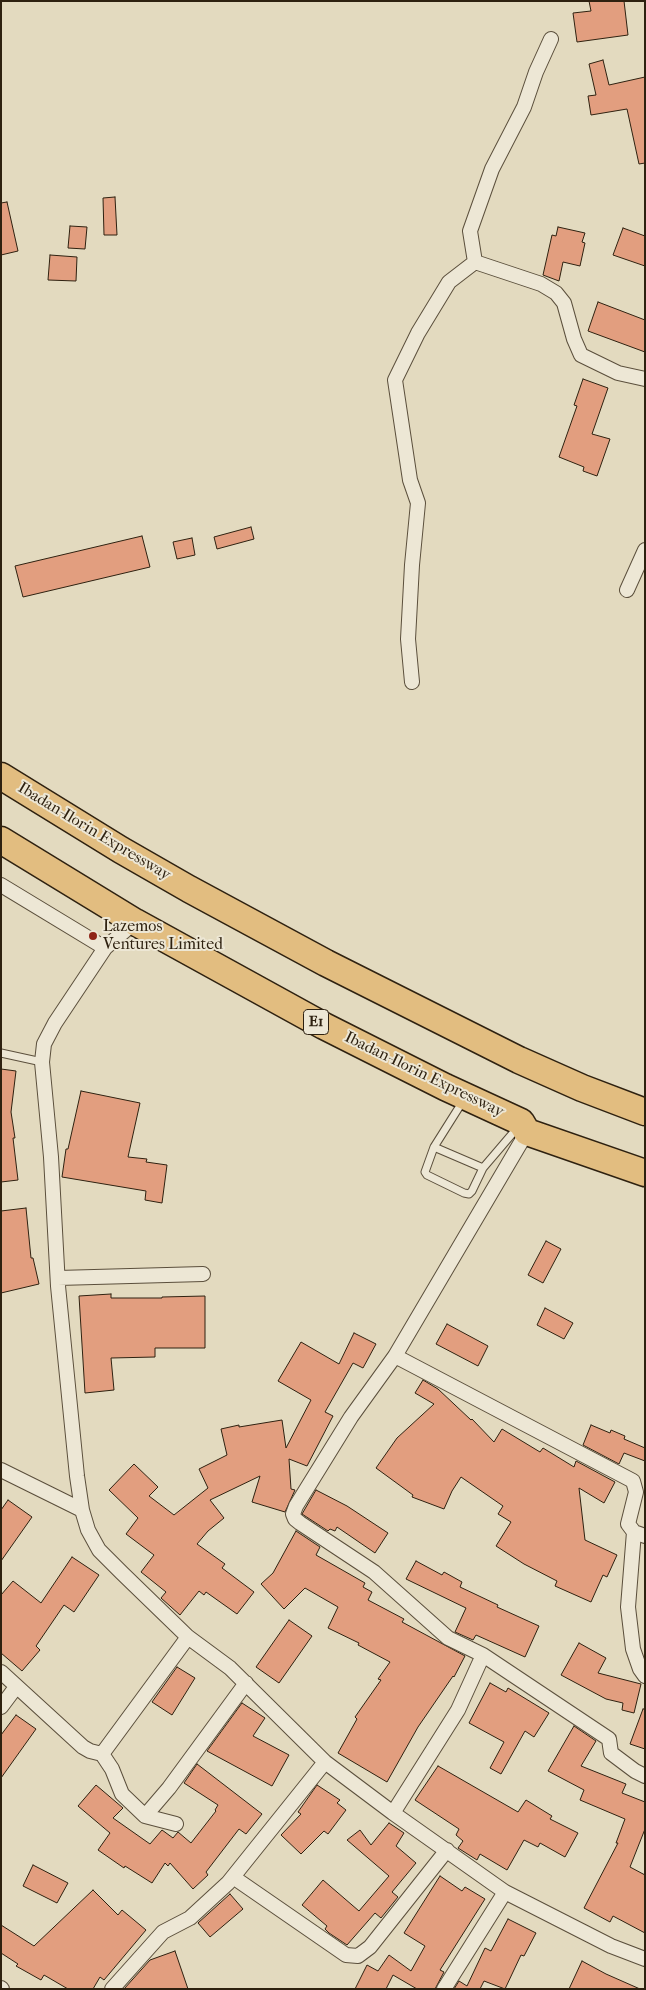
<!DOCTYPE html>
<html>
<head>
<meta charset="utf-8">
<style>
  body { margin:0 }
  #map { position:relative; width:646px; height:1990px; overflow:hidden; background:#e3dabf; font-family:"IM FELL French Canon",serif }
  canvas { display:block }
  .frame { position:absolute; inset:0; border:2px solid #2e2110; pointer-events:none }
</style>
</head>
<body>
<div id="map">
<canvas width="646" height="1990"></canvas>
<div class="frame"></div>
</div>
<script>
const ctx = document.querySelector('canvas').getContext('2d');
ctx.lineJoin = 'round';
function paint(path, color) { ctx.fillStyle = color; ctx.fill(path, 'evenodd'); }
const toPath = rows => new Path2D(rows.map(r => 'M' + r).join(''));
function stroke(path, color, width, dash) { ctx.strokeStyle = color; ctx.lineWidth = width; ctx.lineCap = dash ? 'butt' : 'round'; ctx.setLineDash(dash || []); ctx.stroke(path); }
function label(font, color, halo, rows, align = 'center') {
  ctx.font = font + ' "IM FELL French Canon",serif'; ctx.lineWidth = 4; ctx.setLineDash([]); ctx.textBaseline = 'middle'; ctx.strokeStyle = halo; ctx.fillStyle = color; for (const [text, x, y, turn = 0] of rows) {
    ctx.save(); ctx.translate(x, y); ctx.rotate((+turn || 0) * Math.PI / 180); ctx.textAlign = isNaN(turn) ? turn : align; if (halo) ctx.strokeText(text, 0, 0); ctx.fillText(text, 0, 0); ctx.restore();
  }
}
const building = toPath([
  [589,1,624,1,628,35,577,42,573,13,591,11,589,1],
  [603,60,609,85,645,77,645,163,639,164,627,109,591,115,588,96,596,95,589,64,603,60],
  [115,197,117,235,104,235,103,198,115,197],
  [7,202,18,251,1,255,1,203,7,202],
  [70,226,87,227,85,249,68,248,70,226],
  [558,227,585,233,582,242,585,243,580,266,563,262,559,281,543,275,552,235,556,236,558,227],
  [623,228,645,236,645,266,613,255,623,228],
  [50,255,77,257,76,281,48,280,50,255],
  [598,302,645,320,645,352,588,331,598,302],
  [583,379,608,388,592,434,610,439,597,476,583,471,584,467,559,457,577,406,574,405,583,379],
  [251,527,254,539,217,549,214,537,251,527],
  [142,536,150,567,23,597,15,566,142,536],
  [192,538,195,555,177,559,173,542,192,538],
  [1,1069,16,1071,11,1112,15,1138,13,1138,18,1180,1,1182,1,1069],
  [81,1091,140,1103,128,1157,147,1159,146,1162,167,1165,162,1203,145,1200,146,1191,62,1177,66,1149,68,1149,81,1091],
  [26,1208,31,1258,33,1258,39,1284,1,1293,1,1211,26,1208],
  [546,1241,561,1249,543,1283,528,1275,546,1241],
  [111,1294,111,1298,162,1298,162,1297,205,1296,205,1348,155,1348,155,1357,111,1358,114,1390,85,1393,79,1296,111,1294],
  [545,1308,573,1323,564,1339,537,1325,545,1308],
  [447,1324,488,1346,478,1366,436,1344,447,1324],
  [354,1333,376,1344,363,1368,353,1363,325,1412,333,1416,307,1466,289,1459,291,1489,295,1490,285,1512,252,1502,260,1476,210,1500,224,1518,208,1531,197,1544,225,1564,222,1568,254,1592,237,1614,206,1592,204,1595,199,1591,180,1615,161,1598,166,1592,141,1572,154,1555,126,1534,138,1518,109,1490,134,1464,158,1487,149,1496,174,1515,208,1488,199,1469,227,1455,221,1429,239,1425,239,1427,282,1420,286,1448,311,1400,278,1381,301,1342,339,1364,354,1333],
  [423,1380,438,1389,471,1420,472,1419,494,1442,502,1429,540,1452,543,1448,574,1467,576,1461,615,1482,604,1503,579,1488,585,1540,617,1555,607,1577,603,1575,591,1602,555,1586,557,1581,524,1564,496,1546,511,1522,498,1514,503,1506,461,1477,452,1491,444,1509,412,1497,413,1495,376,1468,397,1438,434,1404,415,1393,423,1380],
  [591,1425,610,1433,611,1430,625,1436,624,1439,645,1448,645,1461,624,1453,619,1464,583,1445,591,1425],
  [316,1490,347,1506,388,1533,375,1553,337,1527,335,1531,330,1529,328,1531,302,1514,316,1490],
  [8,1500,32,1517,1,1561,1,1510,8,1500],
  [296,1531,320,1547,316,1555,365,1583,363,1587,372,1592,368,1600,404,1619,402,1622,465,1656,454,1677,453,1676,418,1727,387,1782,338,1753,357,1719,355,1717,381,1680,378,1679,390,1662,358,1645,359,1643,328,1628,338,1607,305,1588,284,1609,261,1584,273,1573,296,1531],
  [72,1557,99,1575,74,1612,64,1605,36,1646,40,1650,22,1671,1,1653,1,1595,13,1581,41,1603,72,1557],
  [416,1561,442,1575,444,1572,462,1582,460,1587,498,1605,497,1607,539,1626,525,1657,476,1635,473,1640,455,1632,466,1608,406,1579,416,1561],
  [289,1620,312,1636,279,1683,256,1667,289,1620],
  [579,1643,606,1658,598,1673,641,1684,634,1713,622,1710,623,1703,606,1699,561,1675,579,1643],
  [177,1667,195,1678,172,1715,152,1702,177,1667],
  [490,1683,506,1692,508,1688,549,1713,534,1737,525,1731,501,1774,490,1768,504,1742,469,1723,490,1683],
  [242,1703,265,1718,253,1736,289,1755,272,1786,207,1751,242,1703],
  [643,1709,645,1709,645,1749,630,1744,643,1709],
  [16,1715,36,1729,1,1778,1,1735,16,1715],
  [574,1726,596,1741,581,1766,626,1784,622,1793,645,1802,645,1829,630,1867,645,1875,645,1933,613,1916,610,1922,584,1908,618,1843,616,1843,625,1819,580,1800,584,1790,548,1771,574,1726],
  [197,1764,262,1814,246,1834,239,1829,206,1872,208,1875,193,1889,170,1863,168,1866,165,1863,152,1883,125,1866,124,1868,98,1850,110,1833,78,1806,96,1785,123,1808,113,1818,150,1844,162,1830,173,1838,178,1832,191,1843,216,1811,215,1810,218,1805,184,1783,197,1764],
  [438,1766,518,1812,526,1800,552,1816,550,1819,578,1833,565,1857,540,1843,538,1847,524,1840,507,1870,480,1854,477,1860,458,1848,463,1841,456,1835,459,1829,415,1800,438,1766],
  [317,1785,340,1800,337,1803,346,1810,328,1834,324,1831,301,1854,281,1835,301,1814,298,1812,317,1785],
  [389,1823,404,1833,396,1846,416,1863,392,1892,398,1897,381,1918,375,1913,347,1945,329,1933,325,1929,327,1926,302,1905,323,1880,359,1911,389,1876,347,1840,360,1830,371,1845,389,1823],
  [33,1865,68,1883,57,1903,23,1886,33,1865],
  [440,1876,462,1891,465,1887,485,1899,440,1970,444,1972,435,1989,417,1989,393,1975,386,1989,355,1989,367,1965,378,1971,389,1955,411,1971,425,1946,404,1933,440,1876],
  [93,1890,118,1915,122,1910,146,1930,104,1980,100,1977,93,1989,68,1989,44,1975,41,1980,16,1966,18,1964,1,1953,1,1925,34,1946,93,1890],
  [230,1894,243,1909,210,1937,198,1923,230,1894],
  [508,1919,536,1933,524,1956,521,1955,505,1989,484,1981,480,1989,454,1989,459,1981,467,1986,485,1948,491,1951,508,1919],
  [175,1951,188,1989,124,1989,150,1960,175,1951],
  [582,1961,606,1974,640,1989,569,1989,582,1961]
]);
const lane = toPath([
  [1,1053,42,1062],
  [463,1101,434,1147,483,1168,518,1127],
  [434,1147,425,1172,427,1175,464,1193,469,1194,472,1191,483,1168]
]);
const street = toPath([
  [475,262,470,231,492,169,524,107,536,72,551,39],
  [627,590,645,550],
  [412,682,408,639,412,565,418,503,410,480,395,380,418,333,449,282,475,262,541,284,556,293,564,303,574,339,581,355,618,373,645,379],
  [1,885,105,948],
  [135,922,105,948,55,1023,44,1044,42,1062,51,1157,58,1286,77,1476,82,1510,88,1530,99,1550,122,1573,188,1637,230,1668,325,1762,393,1813,505,1892,611,1946,645,1959],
  [527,1132,395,1356,351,1417,296,1506,293,1514,295,1519,300,1523,374,1572,448,1638,483,1655,609,1739,611,1753,635,1771,645,1776],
  [58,1278,203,1274],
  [395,1356,633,1481,636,1492,628,1524,634,1532,645,1536],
  [1,1470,82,1510],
  [634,1532,628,1607,633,1649,640,1669,645,1676],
  [1,1672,83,1747,90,1751,102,1754,112,1769,122,1794,145,1816],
  [1,1707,16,1687],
  [102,1754,188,1637],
  [393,1813,458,1710,483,1655],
  [176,1824,145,1816,169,1788,246,1683],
  [233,1877,346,1955,358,1956,370,1947,447,1850],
  [1,1988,2,1989],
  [112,1989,163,1932,190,1918,228,1883,325,1762],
  [444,1989,505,1892]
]);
const highway = toPath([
  [1,776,121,850,189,889,326,963,519,1060,582,1088,645,1112],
  [1,840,135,922,324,1026,445,1087,521,1122,527,1132,645,1173]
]);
const markers = [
  [93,936,5,"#8f2418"]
];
const shields = [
  [316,1022,25]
];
const shieldNames = [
  ["E1",316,1022]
];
const streetNames = [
  ["Ibadan-Ilorin Expressway",94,832,31],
  ["Ibadan-Ilorin Expressway",424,1075,26]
];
const poiNames = [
  ["Lazemos",103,927],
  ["Ventures Limited",103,945]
];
paint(building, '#e29e7f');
stroke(building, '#2e2110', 1);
stroke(lane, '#5b4f3c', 9);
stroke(street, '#5b4f3c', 16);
stroke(highway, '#2e2110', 29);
stroke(lane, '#ede7d5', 7);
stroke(street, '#ede7d5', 14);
stroke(highway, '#e2bd80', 26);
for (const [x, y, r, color] of markers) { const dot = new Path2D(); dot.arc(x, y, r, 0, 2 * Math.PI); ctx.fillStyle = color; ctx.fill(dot); stroke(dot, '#ede7d5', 2); }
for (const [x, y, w] of shields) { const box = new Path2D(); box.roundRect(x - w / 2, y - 12.5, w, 25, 4); ctx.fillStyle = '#ede7d5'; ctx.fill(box); stroke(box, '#2e2110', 1); }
label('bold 15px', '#2e2110', null, shieldNames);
label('16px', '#2e2110', '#ede7d5', streetNames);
label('16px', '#2e2110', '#ede7d5', poiNames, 'left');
</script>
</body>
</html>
